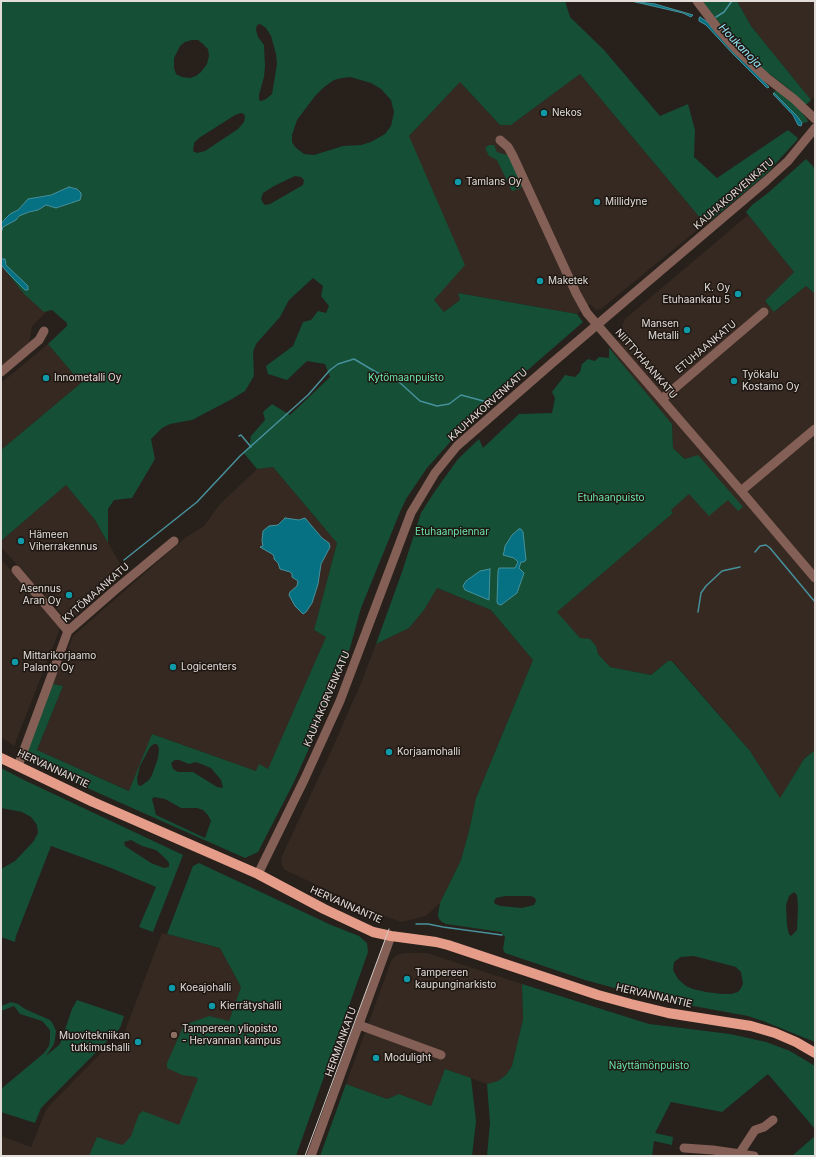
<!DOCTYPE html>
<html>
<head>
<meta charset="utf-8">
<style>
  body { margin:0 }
  #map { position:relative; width:816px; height:1157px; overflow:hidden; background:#28201b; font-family:Inter,sans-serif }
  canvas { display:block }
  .frame { position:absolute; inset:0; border:2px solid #e2ddd9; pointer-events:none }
</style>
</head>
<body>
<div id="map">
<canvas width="816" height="1157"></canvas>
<div class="frame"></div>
</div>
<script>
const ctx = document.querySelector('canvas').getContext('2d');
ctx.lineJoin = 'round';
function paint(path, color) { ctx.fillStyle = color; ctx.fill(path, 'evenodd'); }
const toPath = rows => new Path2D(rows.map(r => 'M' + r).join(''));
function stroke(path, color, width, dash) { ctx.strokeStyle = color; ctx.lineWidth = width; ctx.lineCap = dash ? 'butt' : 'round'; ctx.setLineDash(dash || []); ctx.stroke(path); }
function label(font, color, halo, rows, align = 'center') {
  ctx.font = font + ' Inter,sans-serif'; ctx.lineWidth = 3; ctx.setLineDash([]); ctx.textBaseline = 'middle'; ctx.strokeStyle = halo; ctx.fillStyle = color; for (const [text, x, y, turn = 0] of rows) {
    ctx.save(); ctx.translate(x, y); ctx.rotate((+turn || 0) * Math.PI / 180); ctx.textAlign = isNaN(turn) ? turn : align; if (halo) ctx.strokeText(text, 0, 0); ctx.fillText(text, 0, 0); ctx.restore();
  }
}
const built = toPath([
  [737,1,815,1,815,96,811,100,751,26],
  [580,74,701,219,703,222,707,222,601,309,596,310,590,304,577,314,459,293,460,300,444,312,434,300,409,136,460,82,500,125,511,125],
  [748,215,779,252,794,272,765,301,766,303,775,312,806,286,815,294,815,750,804,759,780,798,750,751,673,661,668,661,651,675,610,667,598,654,596,646,580,639,557,612,673,513,670,510,689,494,728,500,743,507,673,448,672,424,609,348,625,335,622,326,625,319],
  [1,265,24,294,46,312,32,326,29,343,1,366],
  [48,344,81,383,1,450,1,383],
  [273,467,337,543,314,630,326,637,268,770,256,771,152,734,130,791,37,750,63,686,53,684,73,636,185,538,204,526,219,505,257,469],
  [66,485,95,520,122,567,116,580,74,617,69,620,66,619,1,547,1,541],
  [1,559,59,628,59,631,14,746,1,737],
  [436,588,491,610,533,660,476,798,469,831,461,860,440,903,426,916,402,922,383,916,285,870,282,865,281,858,332,749,361,683,376,644,409,628,424,610],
  [162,933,220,948,241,987,229,1021,177,1156,1,1156,1,1136,31,1147,45,1112,49,1106,104,1050,107,1049,117,1052],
  [405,953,427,953,522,984,523,1019,512,1066,506,1075,498,1081,487,1084,445,1069,431,1106,399,1094,387,1099,346,1084,392,959,397,955]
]);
const green = toPath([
  [1,1,565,1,570,17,604,50,660,116,688,104,695,130,694,157,717,178,788,130,798,138,797,140,767,173,715,217,710,221,705,222,701,219,580,74,511,125,500,125,460,82,409,136,465,265,434,300,444,312,460,300,458,293,577,314,583,322,468,422,427,468,406,499,400,512,361,608,350,648,333,695,293,784,258,852,245,858,24,760,53,684,63,686,37,750,129,791,152,734,256,771,259,764,268,769,326,637,314,630,337,543,273,467,257,469,243,452,249,447,251,436,265,420,263,412,272,404,290,415,330,377,325,364,307,361,287,380,268,374,266,366,293,346,303,322,311,320,318,311,326,313,329,306,321,296,323,286,313,278,289,300,280,317,256,344,253,352,254,376,245,391,232,399,192,420,170,424,162,428,151,439,155,459,132,498,114,500,108,509,108,543,95,520,66,485,1,541,1,450,81,383,48,344,67,326,67,323,52,310,44,312,24,294,1,265,10,275,28,286,8,267,3,259,1,259,1,229,9,223,16,220,19,216,29,212,38,210,44,205,58,208,78,200,77,189,72,187,67,188,51,195,37,197,26,201,18,210,8,215,1,224],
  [260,24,266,28,271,36,276,54,277,64,272,94,266,99,261,101,259,100,259,95,264,77,265,66,264,45,258,37,256,30,257,25],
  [192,40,198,40,203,44,208,49,209,56,207,64,201,72,196,76,190,78,182,77,176,74,174,68,174,58,180,46,185,42],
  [350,77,371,83,381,89,391,100,394,112,391,126,385,134,371,142,361,145,343,146,314,155,304,154,295,147,292,142,292,135,297,120,315,96,324,87,334,80,342,78],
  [241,113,244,114,245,117,244,122,238,129,205,151,197,153,193,151,194,143,199,138,235,115],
  [295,176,301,177,304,180,303,185,270,204,265,205,263,203,261,199,263,193,274,186],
  [154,744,157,744,159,748,158,758,152,775,149,780,141,786,138,785,137,778,140,766,150,747],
  [175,760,179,760,189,764,196,762,211,768,221,780,223,788,217,787,193,772,178,772,173,769,171,763],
  [154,797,165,799,181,808,197,808,203,810,208,815,211,821,205,838,156,815,152,799],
  [702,1,737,1,751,26,811,100,807,104,804,104,789,89,754,62,728,34],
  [777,90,798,108,807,119,808,122,802,123,793,112,774,93,774,92],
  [489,145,494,145,497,152,510,156,523,185,519,189,512,191,497,160,489,156,485,148],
  [806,159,812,165,815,170,815,294,806,286,774,312,765,301,794,272,746,212,752,205,768,193],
  [609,348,672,424,673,448,685,459,698,455,743,507,738,511,728,500,709,516,689,494,671,510,673,513,557,612,580,638,590,639,596,646,598,654,610,667,651,675,668,661,672,661,750,751,780,798,804,759,815,750,815,1042,763,1021,748,1016,655,999,585,980,505,953,503,949,505,937,501,932,446,924,442,922,439,919,438,915,440,903,461,860,469,831,476,798,533,660,491,610,437,588,424,610,409,628,376,644,402,572,421,513,435,491,458,459,479,439,483,448,519,414,552,413,555,398,552,392,565,375,575,377,580,372,582,364,588,359,595,361,599,357,609,358],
  [794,892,797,895,798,907,797,930,791,936,789,934,787,926,786,905,789,896],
  [505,896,531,896,535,898,536,901,534,905,522,908,501,906,495,904,494,901,496,898],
  [694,956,736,967,741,972,743,984,741,988,738,992,731,994,722,994,706,992,693,989,686,986,678,979,673,970,674,962,681,957],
  [1,768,24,780,183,855,153,932,139,927,156,887,111,868,51,846,16,936,15,942,1,937,1,869,15,861,33,842,38,833,37,825,31,817,22,812,1,808],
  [131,840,142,846,156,850,166,859,169,863,169,867,164,868,151,863,125,846,124,842],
  [199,863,331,925,359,936,367,943,368,952,296,1156,89,1156,97,1137,122,1145,125,1143,131,1136,139,1114,143,1111,179,1125,198,1079,196,1077,182,1075,167,1068,167,1063,184,1025,209,1016,229,1021,241,987,220,948,167,934,193,866],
  [522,984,649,1024,730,1034,766,1042,790,1051,815,1066,815,1129,768,1074,722,1112,671,1102,655,1133,673,1137,672,1145,654,1141,652,1156,487,1156,490,1123,487,1084,498,1081,506,1075,512,1066,523,1019],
  [77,1000,124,1016,120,1028,41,1108,35,1123,1,1112,1,1089,44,1053,49,1046,50,1040,50,1030,42,1021,20,1014,14,1006,1,1011,1,1006,11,1002,18,1004,25,1009,50,1020,53,1024,56,1031,55,1039,54,1044,46,1056,60,1044,72,1009],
  [445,1069,471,1078,476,1121,472,1156,320,1156,346,1084,387,1099,399,1094,431,1106],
  [815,1136,815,1156,792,1156]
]);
const water = toPath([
  [631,1,655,4,693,15,691,17,683,13,631,1],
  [700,17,709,23,711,27,769,87,768,88,766,87,733,54,706,25,699,21,699,18,700,17],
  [774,93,797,116,802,123,801,126,798,125,793,115,773,94,774,93],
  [69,187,77,189,81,193,81,196,80,200,56,208,46,205,38,210,29,212,19,216,16,220,3,227,1,233,1,224,5,219,10,214,18,210,28,199,51,195,69,187],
  [1,259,5,259,6,265,28,286,28,290,25,290,10,275,1,265,1,259],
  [285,518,299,520,305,518,322,538,329,543,330,547,321,564,318,584,312,603,306,612,303,614,295,606,289,595,290,592,297,586,298,581,292,577,292,574,290,572,280,569,278,563,274,559,274,556,272,554,260,547,263,546,262,541,263,531,269,526,278,525,285,518],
  [519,529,521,529,523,532,526,560,524,562,521,562,519,568,524,573,517,593,501,605,498,604,497,602,498,571,499,568,515,568,518,562,514,558,503,555,504,552,505,546,512,535,519,529],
  [490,569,489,600,465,590,463,586,466,581,480,571,490,569]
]);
const stream = toPath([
  [716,17,724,12,732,1],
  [239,436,241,435,251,447],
  [755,552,760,546,766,545,770,548,815,602],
  [124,560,197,502,240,456,308,395,330,370,338,364,354,359,376,372,398,381,420,401,437,406,449,404,461,395,491,403],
  [698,612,701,593,706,586,722,571,740,567],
  [416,924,428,924,443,927,502,935]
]);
const minor = toPath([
  [697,1,719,30,737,50,767,78,794,99,815,119],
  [500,140,508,147,513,156,576,293,587,313,741,491,815,578],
  [1,372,39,340,44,331],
  [662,399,764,312],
  [741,491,815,429],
  [16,570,68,631],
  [18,766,68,631,115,590,174,541],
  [258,874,305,778,340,701,411,513,435,473,457,446,551,364,766,181,788,161,815,128],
  [359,1025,441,1055],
  [684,1148,713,1150,754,1156],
  [311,1156,391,936],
  [738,1156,755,1130,764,1127,773,1120]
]);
const major = toPath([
  [1,758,93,802,258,874,324,909,373,932,391,936,436,942,448,945,598,995,631,1004,668,1013,751,1026,775,1033,796,1042,815,1053]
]);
const tram = toPath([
  [305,1156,389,929]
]);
const markers = [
  [544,113,4,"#0f9aa8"],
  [458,182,4,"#0f9aa8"],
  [597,202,4,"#0f9aa8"],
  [540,281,4,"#0f9aa8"],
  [738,294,4,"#0f9aa8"],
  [687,330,4,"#0f9aa8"],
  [46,378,4,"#0f9aa8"],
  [734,381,4,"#0f9aa8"],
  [21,541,4,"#0f9aa8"],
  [69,595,4,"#0f9aa8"],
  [15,662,4,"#0f9aa8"],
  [173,667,4,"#0f9aa8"],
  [389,752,4,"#0f9aa8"],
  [407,979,4,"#0f9aa8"],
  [172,988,4,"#0f9aa8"],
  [212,1006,4,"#0f9aa8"],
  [174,1035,4,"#8d6e63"],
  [138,1042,4,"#0f9aa8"],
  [376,1058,4,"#0f9aa8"]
];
const poiNames = [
  ["Nekos",552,113],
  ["Tamlans Oy",466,182],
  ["Millidyne",605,202],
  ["Maketek",548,281],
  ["K. Oy",730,288,"right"],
  ["Etuhaankatu 5",730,300,"right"],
  ["Mansen",679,324,"right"],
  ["Metalli",679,336,"right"],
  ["Työkalu",742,375],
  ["Kostamo Oy",742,387],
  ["Innometalli Oy",54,378],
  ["Hämeen",29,535],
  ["Viherrakennus",29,547],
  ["Asennus",61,589,"right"],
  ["Aran Oy",61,601,"right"],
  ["Mittarikorjaamo",23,656],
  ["Palanto Oy",23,668],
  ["Logicenters",181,667],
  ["Korjaamohalli",397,752],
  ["Tampereen",415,973],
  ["kaupunginarkisto",415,985],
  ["Koeajohalli",180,988],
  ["Kierrätyshalli",220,1006],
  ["Tampereen yliopisto",182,1029],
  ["- Hervannan kampus",182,1041],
  ["Muovitekniikan",130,1036,"right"],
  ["tutkimushalli",130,1048,"right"],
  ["Modulight",384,1058]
];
const streetNames = [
  ["KAUHAKORVENKATU",734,194,-41],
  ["ETUHAANKATU",706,347,-40],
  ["NIITTYHAANKATU",646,364,49],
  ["KAUHAKORVENKATU",488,405,-42],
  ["KYTÖMAANKATU",96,593,-41],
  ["KAUHAKORVENKATU",327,699,-67],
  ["HERVANNANTIE",53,769,25],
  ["HERVANNANTIE",346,905,24],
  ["HERVANNANTIE",654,996,13],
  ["HERMIANKATU",341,1042,-70]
];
const parkNames = [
  ["Kytömaanpuisto",406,378],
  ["Etuhaanpuisto",611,498],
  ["Etuhaanpiennar",452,532],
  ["Näyttämönpuisto",649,1066]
];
const waterNames = [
  ["Houkanoja",740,46,46]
];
paint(built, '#362921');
paint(green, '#144f36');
paint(water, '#057182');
stroke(water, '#47919c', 1);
stroke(stream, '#47919c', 1.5);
stroke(minor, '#835f56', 9);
stroke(major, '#e59c89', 10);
stroke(tram, '#cfc9c5', 1);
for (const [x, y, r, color] of markers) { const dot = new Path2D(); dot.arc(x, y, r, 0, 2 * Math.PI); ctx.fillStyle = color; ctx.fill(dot); stroke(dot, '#1f1712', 1.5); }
label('10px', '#e2ddd9', '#1f1712', poiNames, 'left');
label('10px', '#e2ddd9', '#1f1712', streetNames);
label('10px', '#6be7ad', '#1f1712', parkNames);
label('italic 11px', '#92e4f6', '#1f1712', waterNames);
</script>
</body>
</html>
